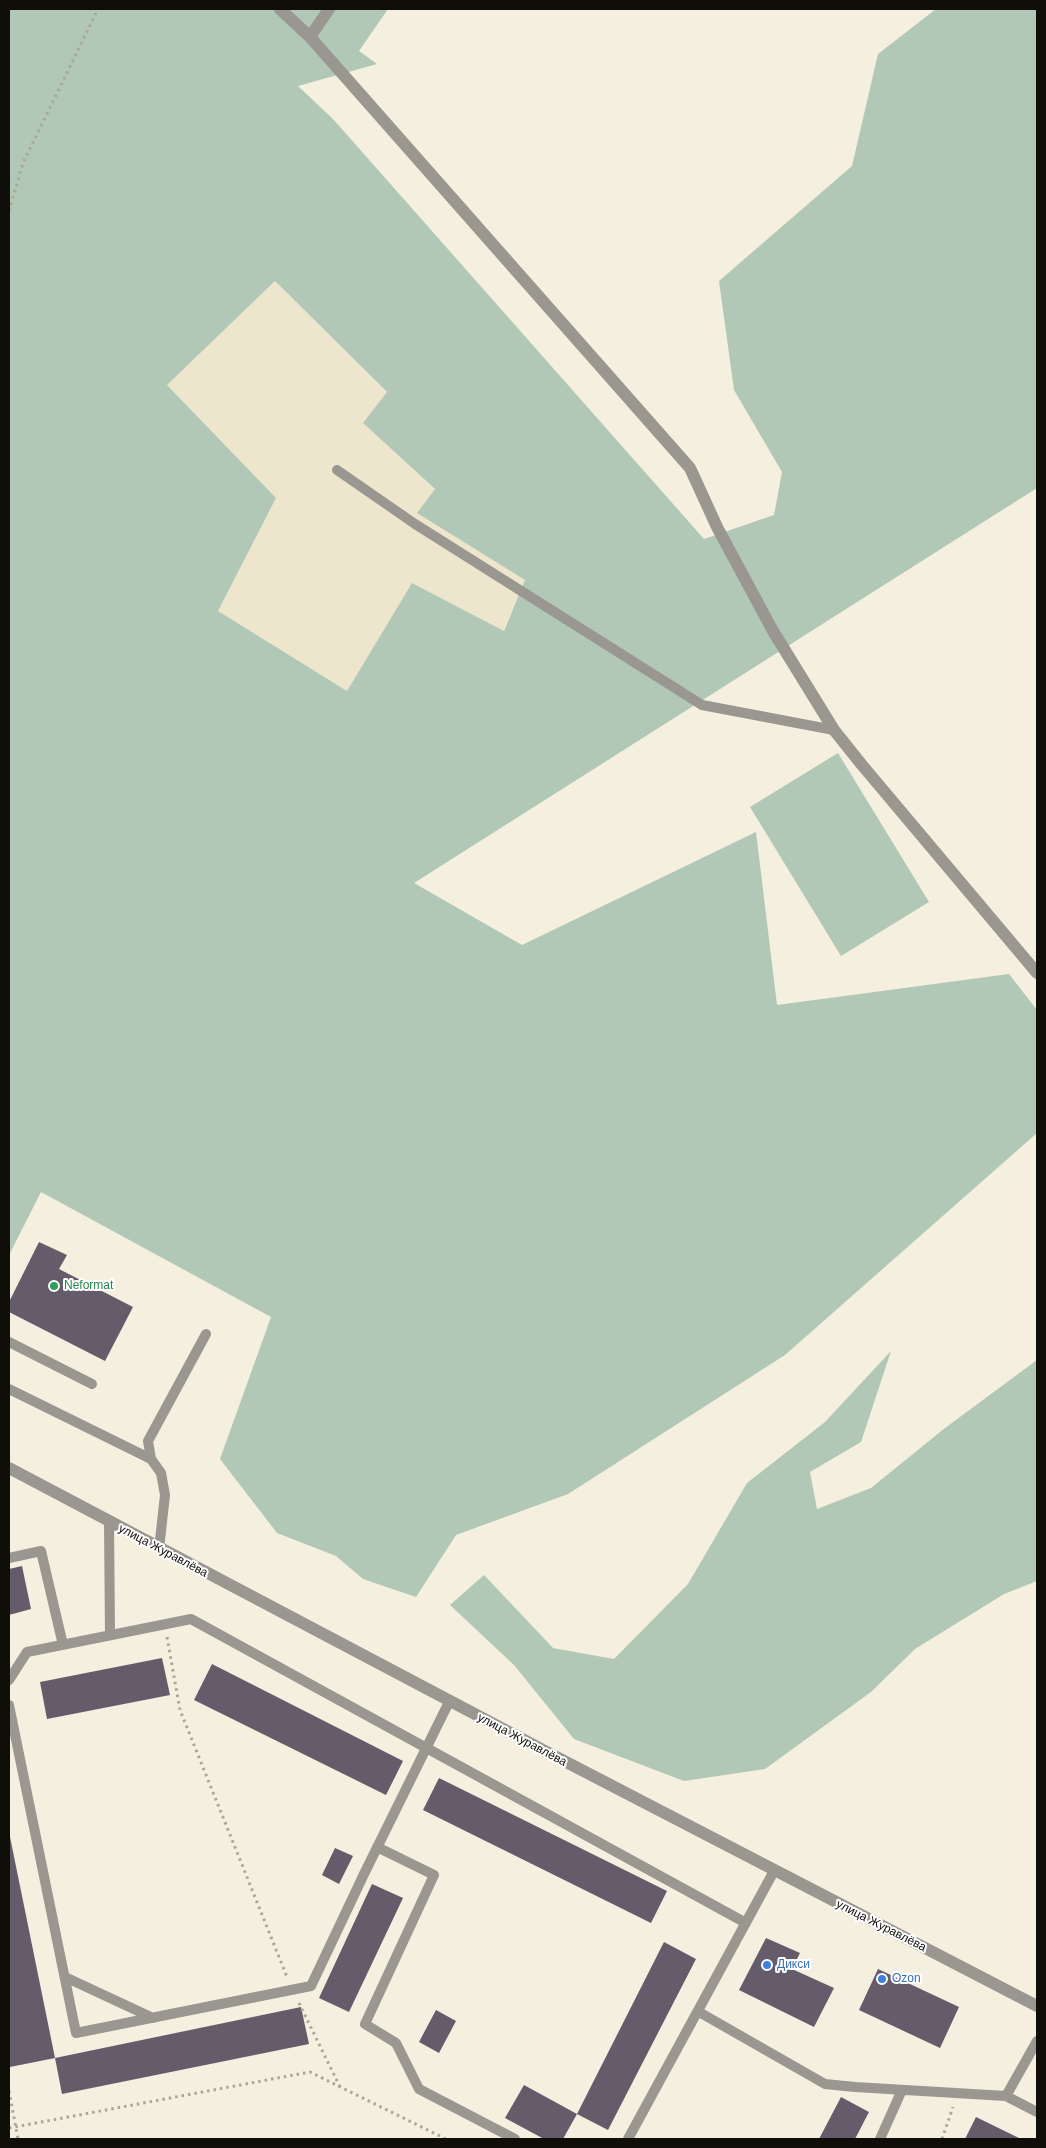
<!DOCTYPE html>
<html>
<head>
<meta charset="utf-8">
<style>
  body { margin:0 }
  #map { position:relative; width:1046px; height:2148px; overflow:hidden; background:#f4efde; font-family:Arial,sans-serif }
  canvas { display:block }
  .frame { position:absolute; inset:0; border:10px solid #0f0e08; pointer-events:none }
</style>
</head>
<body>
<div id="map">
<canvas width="1046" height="2148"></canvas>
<div class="frame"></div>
</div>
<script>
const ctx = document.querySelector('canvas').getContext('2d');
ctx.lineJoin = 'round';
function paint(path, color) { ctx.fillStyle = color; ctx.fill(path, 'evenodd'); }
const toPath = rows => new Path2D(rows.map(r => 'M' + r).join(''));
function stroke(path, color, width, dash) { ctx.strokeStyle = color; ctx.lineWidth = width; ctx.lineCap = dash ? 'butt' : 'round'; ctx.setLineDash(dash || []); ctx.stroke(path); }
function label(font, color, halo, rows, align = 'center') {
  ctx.font = font + ' Arial,sans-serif'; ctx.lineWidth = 4; ctx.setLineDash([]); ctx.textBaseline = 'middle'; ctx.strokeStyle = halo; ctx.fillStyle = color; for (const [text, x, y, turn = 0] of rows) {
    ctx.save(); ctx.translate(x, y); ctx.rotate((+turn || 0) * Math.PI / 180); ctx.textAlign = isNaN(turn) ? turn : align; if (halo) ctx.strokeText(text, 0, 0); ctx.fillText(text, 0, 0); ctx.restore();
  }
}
const built = toPath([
  [275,281,387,393,363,423,435,490,417,513,525,580,503,631,412,583,347,691,218,611,276,498,167,385]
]);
const green = toPath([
  [9,9,388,9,359,51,377,64,298,86,333,119,704,539,774,515,782,472,734,390,719,281,852,166,878,54,936,9,1037,9,1037,488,414,883,522,945,756,832,777,1005,1009,974,1037,1010,1037,1133,785,1355,568,1494,456,1535,416,1597,363,1579,336,1556,277,1533,220,1459,271,1317,41,1192,9,1255],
  [275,281,387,392,363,423,435,489,417,513,525,580,504,631,412,583,347,691,218,611,276,498,167,385],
  [838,753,929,902,841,956,750,807],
  [891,1351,861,1442,810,1472,817,1509,871,1488,945,1428,1037,1360,1037,1581,1004,1594,915,1649,871,1692,765,1769,684,1781,574,1739,514,1665,450,1605,484,1575,553,1648,614,1659,688,1584,747,1483,825,1422]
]);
const building = toPath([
  [39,1242,67,1255,59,1269,133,1307,105,1361,9,1312,9,1302],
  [22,1566,31,1609,9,1615,9,1569],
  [162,1658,170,1695,47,1719,40,1682],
  [212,1664,403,1761,386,1795,194,1700],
  [439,1778,667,1891,651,1923,423,1810],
  [9,1832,55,2058,10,2067,9,2063],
  [335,1848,353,1856,339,1884,322,1875],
  [372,1884,403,1898,349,2012,319,1998],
  [766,1938,800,1953,792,1969,834,1988,814,2027,739,1990],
  [664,1942,696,1959,608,2130,577,2114,563,2139,544,2139,505,2118,524,2085,577,2114],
  [878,1969,959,2007,940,2048,859,2010],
  [301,2007,309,2044,62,2094,55,2058],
  [436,2010,456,2021,439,2053,419,2042],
  [841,2097,869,2112,855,2139,819,2139],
  [976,2117,1021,2139,965,2139]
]);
const path = toPath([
  [9,211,23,163,98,9],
  [167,1637,180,1710,287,1977],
  [299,2003,340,2087],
  [9,2091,18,2139],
  [9,2128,310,2072,446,2139],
  [942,2139,953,2107]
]);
const service = toPath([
  [337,470,415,524,702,705,834,730],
  [9,1342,92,1384],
  [9,1389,151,1459],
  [109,1522,110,1635],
  [159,1549,165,1495,161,1473,151,1459,148,1441,206,1334],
  [9,1558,41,1551,63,1645],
  [9,1680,27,1652,191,1619,746,1923],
  [9,1705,76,2033,311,1986,364,1874,449,1702],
  [377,1847,434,1875,365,2024,396,2043,419,2089,515,2139],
  [65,1977,153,2018],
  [699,2012,825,2084,855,2087,1006,2096,1037,2041],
  [1006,2096,1037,2112],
  [628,2139,774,1871],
  [880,2139,902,2090]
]);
const minor = toPath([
  [280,9,310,37,690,468,717,527,773,631,834,730,862,765,1037,973],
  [310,37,329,9]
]);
const tertiary = toPath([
  [9,1468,543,1750,1037,2006]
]);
const markers = [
  [54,1286,5,"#2e9e5b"],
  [767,1965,5,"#3f7fe0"],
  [882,1979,5,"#3f7fe0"]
];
const leisureNames = [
  ["Neformat",64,1286]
];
const streetNames = [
  ["улица Журавлёва",163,1551,28],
  ["улица Журавлёва",522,1740,28],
  ["улица Журавлёва",881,1926,27]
];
const shopNames = [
  ["Дикси",777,1965],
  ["Ozon",892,1979]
];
paint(built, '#ede6cd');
paint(green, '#b1c8b6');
paint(building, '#645c6a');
stroke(path, '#aaa799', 3, [2.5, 4]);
stroke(service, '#999790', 10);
stroke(minor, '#999790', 12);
stroke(tertiary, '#999790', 12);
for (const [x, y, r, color] of markers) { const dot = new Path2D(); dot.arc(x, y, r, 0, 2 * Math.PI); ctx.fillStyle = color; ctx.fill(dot); stroke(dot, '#fff', 2); }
label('12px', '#27864d', '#fff', leisureNames, 'left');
label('12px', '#0f0e08', '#fff', streetNames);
label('12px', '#366cbe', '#fff', shopNames, 'left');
</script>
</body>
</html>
